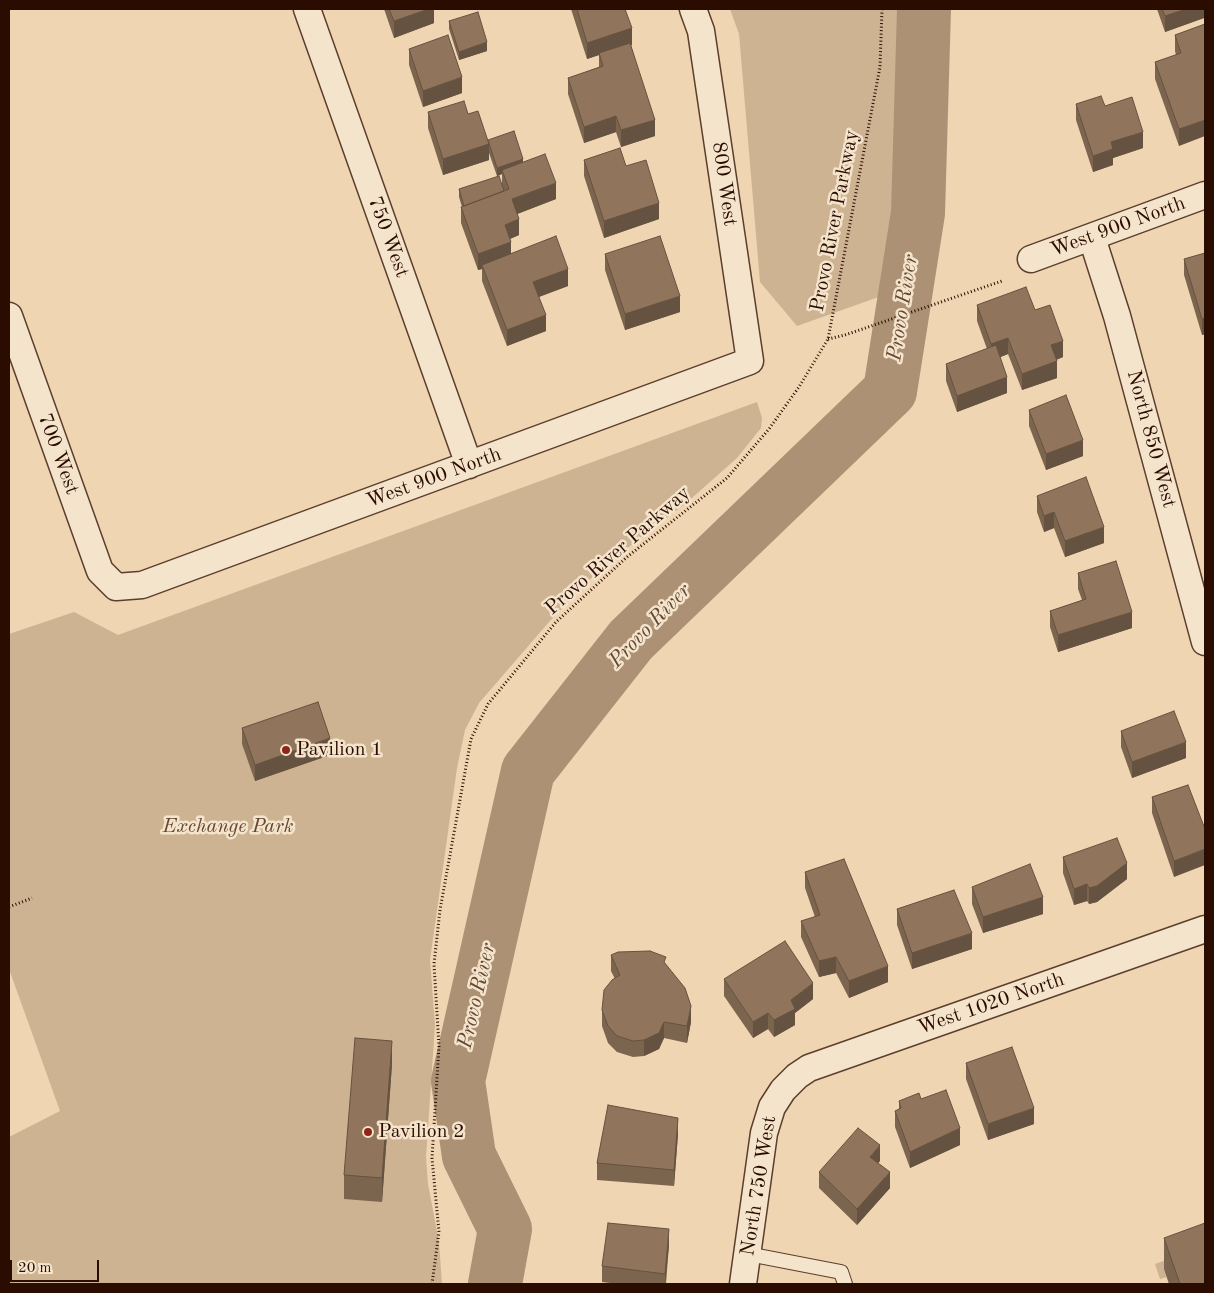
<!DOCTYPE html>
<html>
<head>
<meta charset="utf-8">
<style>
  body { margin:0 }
  #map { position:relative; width:1214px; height:1293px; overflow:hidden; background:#efd5b1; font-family:"Old Standard TT",serif }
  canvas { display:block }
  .frame { position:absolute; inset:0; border:10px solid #2a0c00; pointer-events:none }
  .scale { position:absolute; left:10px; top:1260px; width:89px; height:22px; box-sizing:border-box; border:2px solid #2a0c00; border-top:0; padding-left:6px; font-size:15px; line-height:18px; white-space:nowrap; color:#2a0c00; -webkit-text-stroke:4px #f5e4cc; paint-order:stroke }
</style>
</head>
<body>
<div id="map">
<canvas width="1214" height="1293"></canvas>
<div class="frame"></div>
<div class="scale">20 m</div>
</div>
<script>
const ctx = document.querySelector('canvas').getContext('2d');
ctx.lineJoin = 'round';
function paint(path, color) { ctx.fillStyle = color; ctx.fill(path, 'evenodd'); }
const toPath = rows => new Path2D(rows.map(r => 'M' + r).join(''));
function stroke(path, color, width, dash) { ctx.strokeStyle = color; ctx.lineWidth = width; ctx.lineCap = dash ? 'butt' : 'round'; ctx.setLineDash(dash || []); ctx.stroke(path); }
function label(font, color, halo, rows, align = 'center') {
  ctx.font = font + ' "Old Standard TT",serif'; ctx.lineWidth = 5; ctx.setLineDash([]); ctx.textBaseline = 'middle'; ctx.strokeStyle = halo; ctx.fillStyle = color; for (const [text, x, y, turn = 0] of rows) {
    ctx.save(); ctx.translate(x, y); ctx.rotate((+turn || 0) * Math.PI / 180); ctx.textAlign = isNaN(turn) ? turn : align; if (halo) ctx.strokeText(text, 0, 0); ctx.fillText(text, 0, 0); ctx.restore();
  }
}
const green = toPath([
  [730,9,908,9,904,140,890,293,797,326,760,282,739,34],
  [757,402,762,418,761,428,737,458,684,505,647,532,589,580,549,622,479,703,465,730,457,768,430,960,435,1025,426,1157,428,1184,439,1242,442,1284,9,1284,9,1137,60,1111,9,969,9,634,74,612,118,635],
  [1205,1246,1205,1254,1164,1269,1167,1277,1160,1279,1155,1264]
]);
const river = toPath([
  [495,1284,505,1229,469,1156,458,1081,528,771,631,640,890,391,918,213,924,9]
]);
const path = toPath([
  [828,339,845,335,1002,281],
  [9,907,32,898],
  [432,1284,439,1232,432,1158,439,1046,434,964,440,910,471,739,488,704,556,622,627,557,727,478,769,429,799,387,828,339,880,67,882,9]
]);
const lane = toPath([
  [748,1254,841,1272,845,1284]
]);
const street = toPath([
  [307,9,469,465],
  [1092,238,1117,316,1205,642],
  [1031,259,1205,195],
  [9,316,100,571,116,587,142,585,750,361,701,31,693,9],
  [743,1284,764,1133,772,1107,783,1090,797,1076,809,1068,1205,929]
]);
const wall = toPath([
  [384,9,434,9,434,23,394,38],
  [571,9,625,9,632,45,631,45,655,136,621,147,616,132,584,143,568,94,568,78,599,67,599,55,587,59],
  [1157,9,1204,9,1204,18,1165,32],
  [449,21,487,51,459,60,449,29],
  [1205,24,1179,146,1155,79,1155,62,1176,55,1175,51,1175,35],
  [409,49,462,93,423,107,409,65],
  [1076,104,1105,106,1143,148,1113,158,1113,165,1093,172,1076,120],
  [428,112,468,114,488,140,523,162,556,199,517,214,519,235,510,239,511,253,568,286,539,297,546,331,507,346,482,281,482,269,478,270,461,223,461,207,462,207,459,197,459,189,502,184,502,174,497,176,489,153,489,160,443,175,428,128],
  [584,160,626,166,659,219,604,238,584,176],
  [1205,253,1205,334,1202,335,1184,275,1184,259],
  [605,254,680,312,625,330,605,270],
  [977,305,1035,310,1063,357,1056,360,1057,378,1022,390,1008,354,1000,357,1007,393,957,412,946,381,946,364,987,349,977,321],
  [1029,410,1083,456,1046,470,1029,426],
  [1037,496,1104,543,1065,557,1054,528,1044,532,1037,512],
  [1078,573,1132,628,1058,652,1050,627,1050,611,1082,600,1078,589],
  [242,728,330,755,255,781,242,744],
  [1121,731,1186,758,1132,778,1121,747],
  [1188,785,1174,877,1152,813,1152,797],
  [1063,857,1127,879,1097,902,1089,904,1087,901,1074,905,1063,873],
  [805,872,888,982,849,998,836,973,819,977,801,937,801,921,815,917,805,888],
  [972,887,1043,914,983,933,972,904],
  [897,909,972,949,912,969,897,925],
  [611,955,666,965,691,1022,687,1043,664,1038,659,1049,644,1056,633,1057,617,1052,608,1043,602,1026,602,1010,615,979,611,971],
  [724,979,813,999,795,1013,795,1025,774,1037,768,1029,753,1038,724,996],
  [966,1063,1034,1124,988,1140,966,1079],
  [392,1064,382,1202,344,1199,344,1175],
  [899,1101,960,1145,910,1168,895,1127,895,1111,899,1109],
  [678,1134,674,1186,597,1180,597,1163],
  [880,1161,878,1163,890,1188,857,1225,819,1188,819,1172],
  [1164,1238,1205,1284,1169,1284,1164,1269],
  [669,1245,666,1284,618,1284,602,1282,602,1266]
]);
const shadedWall = toPath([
  [429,9,434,9,434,23,394,38,394,21],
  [1186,9,1204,9,1204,18,1165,32,1165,16],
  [632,28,632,45,599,55,599,53,599,55,587,59,587,43],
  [487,42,487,51,459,60,459,52],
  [462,77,462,93,423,107,423,91],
  [616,116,616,132,584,143,584,127],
  [655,120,655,136,621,147,621,130],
  [1205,120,1205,136,1179,146,1179,129],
  [1143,132,1143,148,1113,158,1113,165,1093,172,1093,156,1111,142],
  [489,144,489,160,443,175,443,159],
  [523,159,523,167,502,170,502,174,497,176,497,168],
  [556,183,556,199,512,216,512,199],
  [659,203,659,219,604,238,604,221],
  [519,219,519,235,505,241,505,225],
  [511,242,511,258,482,265,482,269,478,270,478,254],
  [568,269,568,286,533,299,533,282],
  [680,296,680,312,625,330,625,314],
  [546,315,546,331,507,346,507,330],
  [1205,318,1205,334,1202,335,1202,319],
  [1008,338,1008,354,991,361,991,344],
  [1063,341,1063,357,1051,362,1051,345],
  [1057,361,1057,378,1022,390,1022,374],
  [1007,377,1007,393,957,412,957,396],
  [1083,440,1083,456,1046,470,1046,454],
  [1054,512,1054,528,1044,532,1044,516],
  [1104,527,1104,543,1065,557,1065,541],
  [1132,612,1132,628,1058,652,1058,635],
  [330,738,330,755,255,781,255,765],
  [1186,742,1186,758,1132,778,1132,762],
  [1205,849,1205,865,1174,877,1174,861],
  [1127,863,1127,879,1097,902,1089,904,1089,888],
  [1087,884,1087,901,1074,905,1074,889],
  [1043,897,1043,914,983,933,983,917],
  [972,933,972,949,912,969,912,953],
  [836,957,836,973,819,977,819,961],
  [888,966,888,982,849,998,849,981],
  [813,983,813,999,795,1013,795,1025,774,1037,774,1020,791,1000],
  [691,1006,691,1022,687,1043,687,1026],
  [768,1013,768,1029,753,1038,753,1022],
  [664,1022,664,1038,659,1049,644,1056,644,1040],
  [392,1041,392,1064,382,1202,382,1178],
  [1034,1108,1034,1124,988,1140,988,1124],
  [678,1118,678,1134,674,1186,674,1170],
  [960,1128,960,1145,910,1168,910,1152],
  [880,1145,880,1161,870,1173,870,1157],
  [890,1172,890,1188,857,1225,857,1209],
  [669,1229,669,1245,665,1284,665,1274]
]);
const building = toPath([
  [389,9,429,9,394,21,389,9],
  [577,9,625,9,632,28,587,43,577,9],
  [1162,9,1186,9,1165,16,1162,9],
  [478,12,487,42,459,52,449,21,478,12],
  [1205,24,1205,120,1179,129,1155,62,1181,53,1175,35,1205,24],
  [448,35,462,77,423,91,409,49,448,35],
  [630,43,655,120,621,130,616,116,584,127,568,78,603,66,599,53,630,43],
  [1101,96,1105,106,1132,97,1143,132,1111,142,1113,149,1093,156,1076,104,1101,96],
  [464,101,468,114,478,111,489,144,443,159,428,112,464,101],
  [514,131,523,159,497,168,488,140,514,131],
  [620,148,626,166,646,160,659,203,604,221,584,160,620,148],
  [545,154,556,183,512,199,519,219,505,225,511,242,478,254,461,207,509,189,502,170,545,154],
  [499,176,504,191,464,206,459,189,499,176],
  [556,236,568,269,533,282,546,315,507,330,482,265,556,236],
  [660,236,680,296,625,314,605,254,660,236],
  [1205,253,1205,318,1202,319,1184,259,1205,253],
  [1026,287,1035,310,1050,305,1063,341,1051,345,1057,361,1022,374,1008,338,991,344,977,305,1026,287],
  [996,345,1007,377,957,396,946,364,996,345],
  [1066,395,1083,440,1046,454,1029,410,1066,395],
  [1086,477,1104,527,1065,541,1054,512,1044,516,1037,496,1086,477],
  [1116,561,1132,612,1058,635,1050,611,1086,599,1078,573,1116,561],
  [318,702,330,738,255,765,242,728,318,702],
  [1174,711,1186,742,1132,762,1121,731,1174,711],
  [1188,785,1205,829,1205,849,1174,861,1152,797,1188,785],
  [1117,838,1127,863,1097,886,1089,888,1087,884,1074,889,1063,857,1117,838],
  [844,859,888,966,849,981,836,957,819,961,801,921,820,915,805,872,844,859],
  [1030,864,1043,897,983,917,972,887,1030,864],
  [954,890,972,933,912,953,897,909,954,890],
  [785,941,813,983,791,1000,795,1009,774,1020,768,1013,753,1022,724,979,785,941],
  [650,951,666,957,664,962,685,988,691,1006,687,1026,664,1022,659,1033,644,1040,633,1041,617,1036,608,1026,602,1010,604,990,612,980,620,975,611,955,618,952,650,951],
  [355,1038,392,1041,382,1178,344,1175,355,1038],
  [1012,1047,1034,1108,988,1124,966,1063,1012,1047],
  [946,1090,960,1128,910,1152,895,1111,901,1108,899,1101,919,1093,921,1099,946,1090],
  [608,1105,678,1118,674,1170,597,1163,608,1105],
  [858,1128,880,1145,870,1157,890,1172,857,1209,819,1172,858,1128],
  [608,1223,669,1229,665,1274,602,1266,608,1223],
  [1205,1223,1205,1284,1180,1284,1164,1238,1205,1223]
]);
const markers = [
  [286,750,5,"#8f2418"],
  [368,1132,5,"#8f2418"]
];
const streetNames = [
  ["800 West",724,184,82],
  ["Provo River Parkway",835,221,-79],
  ["West 900 North",1118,227,-20],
  ["750 West",388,237,70],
  ["North 850 West",1151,439,75],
  ["700 West",58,454,70],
  ["West 900 North",434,478,-20],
  ["Provo River Parkway",618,551,-41],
  ["West 1020 North",991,1004,-19],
  ["North 750 West",759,1186,-81]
];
const poiNames = [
  ["Pavilion 1",296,750],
  ["Pavilion 2",378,1132]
];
const parkNames = [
  ["Exchange Park",228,827]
];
const waterNames = [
  ["Provo River",903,308,-81],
  ["Provo River",650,626,-46],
  ["Provo River",477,996,-77]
];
paint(green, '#ceb393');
stroke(river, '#ac9175', 54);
stroke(lane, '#5b3e2c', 16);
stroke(street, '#5b3e2c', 29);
stroke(path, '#2a0c00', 3, [1, 2.5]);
stroke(lane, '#f5e4cc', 14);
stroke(street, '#f5e4cc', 26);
paint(wall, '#7c654f');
paint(shadedWall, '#655240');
paint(building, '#90755c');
stroke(building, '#655240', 1);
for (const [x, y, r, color] of markers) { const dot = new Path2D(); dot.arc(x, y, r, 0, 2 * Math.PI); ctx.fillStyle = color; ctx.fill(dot); stroke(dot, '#f5e4cc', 2); }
label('20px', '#2a0c00', '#f5e4cc', streetNames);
label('20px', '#2a0c00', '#f5e4cc', poiNames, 'left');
label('italic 20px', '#634633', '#f5e4cc', parkNames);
label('italic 21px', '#644835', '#f5e4cc', waterNames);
</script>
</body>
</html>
